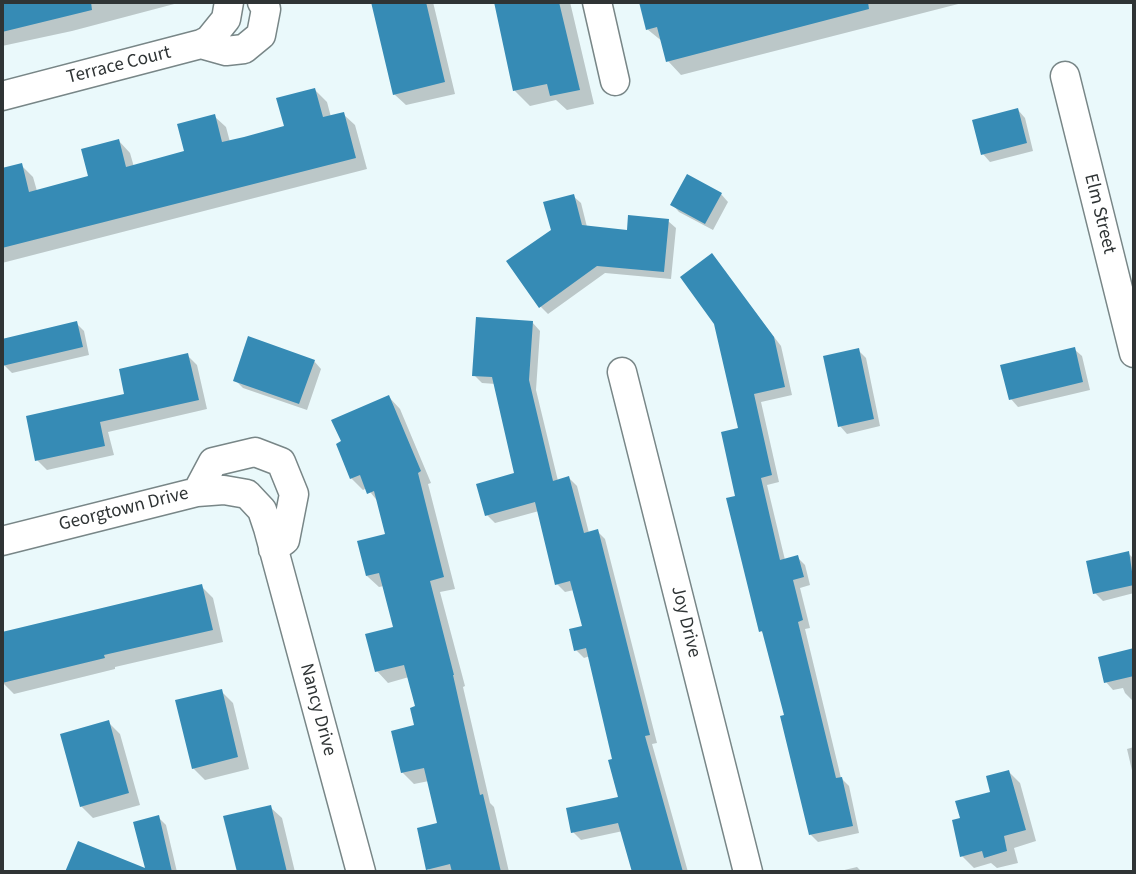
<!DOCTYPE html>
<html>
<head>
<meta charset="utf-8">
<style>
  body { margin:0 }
  #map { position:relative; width:1136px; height:874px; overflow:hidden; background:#eaf9fb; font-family:"Source Sans 3",sans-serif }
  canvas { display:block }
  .frame { position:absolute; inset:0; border:4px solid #2f3435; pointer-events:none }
</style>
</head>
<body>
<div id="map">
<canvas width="1136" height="874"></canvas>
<div class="frame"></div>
</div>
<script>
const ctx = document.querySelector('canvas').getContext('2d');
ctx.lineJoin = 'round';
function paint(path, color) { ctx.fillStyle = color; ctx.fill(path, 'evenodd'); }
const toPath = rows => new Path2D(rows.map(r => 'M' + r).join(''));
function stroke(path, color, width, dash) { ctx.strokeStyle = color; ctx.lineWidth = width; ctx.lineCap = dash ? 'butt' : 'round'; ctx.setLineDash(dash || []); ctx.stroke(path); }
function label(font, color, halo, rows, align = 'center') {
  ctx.font = font + ' "Source Sans 3",sans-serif'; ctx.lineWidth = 6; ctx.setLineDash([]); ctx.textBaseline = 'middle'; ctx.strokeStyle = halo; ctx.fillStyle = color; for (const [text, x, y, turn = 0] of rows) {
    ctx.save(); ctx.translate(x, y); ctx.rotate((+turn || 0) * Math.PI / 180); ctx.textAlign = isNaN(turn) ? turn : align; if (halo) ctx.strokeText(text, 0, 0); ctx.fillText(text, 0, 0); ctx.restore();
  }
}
const shadow = toPath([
  [2,2,177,2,178,3,72,31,2,46],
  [373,2,433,2,455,94,406,105,394,94],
  [495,2,570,2,594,104,567,110,556,100,530,106,515,91],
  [966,2,681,75,668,61,663,42,647,29,641,3],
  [315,90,327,102,331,117,343,114,355,125,367,169,2,263,2,170,21,165,33,177,37,191,91,177,119,141,130,153,134,167,186,152,214,116,226,127,230,142,286,128],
  [1018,110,1025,118,1033,151,990,162,983,154],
  [721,194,728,202,713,230,679,212,672,204],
  [573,196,581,203,587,227,628,231,668,221,676,228,671,279,605,273,548,314,540,306,553,230],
  [712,256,781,346,792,395,761,402,779,482,767,485,785,560,797,557,805,565,810,585,800,588,810,628,805,629,841,778,849,786,859,833,818,842,810,834,787,716,765,635,761,631,737,498,740,429],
  [532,322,540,331,536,390,558,481,569,478,577,486,589,533,597,531,605,539,657,743,652,744,688,872,634,872,623,831,581,840,573,832,620,799,614,760,590,656,584,658,576,650,584,628,574,590,565,592,557,584,539,511,495,523,487,515,516,474,496,384,482,383,474,375],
  [76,323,84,331,89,355,12,373,4,365,2,340],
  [1074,349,1082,356,1090,390,1018,407,1011,399],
  [858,350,866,358,880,426,847,434,840,426],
  [187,355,197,365,207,409,108,432,114,455,47,470,37,460,126,395],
  [314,361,321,369,307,410,243,388,235,380],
  [389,397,400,409,431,483,428,484,455,589,440,592,465,686,463,687,490,803,494,807,509,872,431,872,428,869,439,824,429,781,414,784,402,772,416,727,417,708,409,677,388,683,377,671,396,628,384,586,379,587,367,576,387,535,379,503,367,488,363,490,351,478],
  [1128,553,1134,559,1134,593,1103,601,1095,593],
  [201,586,213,598,223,642,115,667,115,669,14,694,3,683,2,634],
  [1134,650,1134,700,1132,700,1125,693,1123,688,1113,690,1106,682,1100,658],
  [221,691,233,703,249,769,205,780,193,768],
  [108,722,120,734,140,805,93,818,81,806],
  [1134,747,1134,779,1127,749],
  [1009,772,1020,783,1036,841,1014,848,1018,863,997,868,991,863,974,868,962,856,962,819,992,793],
  [270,807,282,818,295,872,238,872,225,817],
  [158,817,166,825,177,872,147,872,135,823],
  [857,867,862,872,836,872]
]);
const building = toPath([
  [2,2,91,2,92,10,2,32],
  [371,2,426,2,445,82,393,95],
  [494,2,559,2,580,90,550,96,547,84,513,91],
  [639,2,868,2,869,9,666,62,657,27,646,30],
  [315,88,323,117,344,112,356,158,2,248,2,168,22,163,29,192,88,176,81,149,119,139,126,167,184,151,177,124,215,114,222,142,244,137,284,126,276,98],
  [1018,108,1027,143,981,155,972,120],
  [687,174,722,193,705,224,670,205],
  [574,194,582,225,627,230,628,215,669,219,664,272,597,266,539,308,506,261,551,230,543,202],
  [712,253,774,337,785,387,754,394,772,475,761,478,780,560,798,555,804,577,793,580,803,620,798,622,836,778,842,777,853,826,809,835,780,716,784,715,762,631,759,632,726,498,735,496,721,432,738,428,714,324,680,277],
  [476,317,533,321,529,380,553,481,569,476,584,533,598,529,650,735,645,736,683,872,632,872,618,823,571,833,566,808,618,797,608,760,612,759,586,648,574,651,569,629,582,626,570,581,555,585,535,502,485,516,476,484,514,473,492,377,472,376],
  [77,321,83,347,2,366,2,339],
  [248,336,315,360,299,404,233,381],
  [1075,347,1083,382,1009,400,1000,365],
  [859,348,874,419,838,427,823,356],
  [188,353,199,400,100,422,105,446,35,461,26,416,124,394,119,369],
  [389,395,421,471,418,473,444,577,430,581,454,675,453,675,480,795,483,794,501,872,452,872,450,864,426,870,417,828,437,823,424,768,401,773,391,731,414,725,410,708,415,706,404,665,375,672,365,634,393,627,379,573,366,576,357,541,385,534,374,491,367,494,360,475,350,479,336,444,341,441,331,420],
  [1129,551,1134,585,1093,594,1086,561],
  [202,584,213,630,104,655,105,658,2,683,2,632],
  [1134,648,1134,676,1104,683,1098,657],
  [222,689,238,757,192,769,175,700],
  [109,720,129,793,80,807,60,734],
  [1009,770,1026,830,1004,836,1007,851,984,858,982,851,960,857,952,820,960,818,955,801,990,792,986,776],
  [271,805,287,872,237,872,223,816],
  [159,815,172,872,65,872,78,841,145,868,133,822]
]);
const minor = toPath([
  [597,2,615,81],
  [201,44,226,51,244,49,261,35,266,9,262,2],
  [1065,76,1134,353],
  [2,96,201,44,209,40,226,19,229,2],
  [622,372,748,872],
  [197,492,213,462,255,452,281,462,294,494,285,540,273,549],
  [2,541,197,492,224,490,247,494,262,510,268,528,361,872]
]);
const streetNames = [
  ["Terrace Court",119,66,-14],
  ["Elm Street",1099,214,76],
  ["Georgtown Drive",124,510,-14],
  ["Joy Drive",685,622,76],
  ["Nancy Drive",317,710,75]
];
paint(shadow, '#0003');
paint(building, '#368bb5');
stroke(minor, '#788687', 31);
stroke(minor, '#fff', 28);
label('19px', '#2f3435', '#fff', streetNames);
</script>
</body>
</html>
